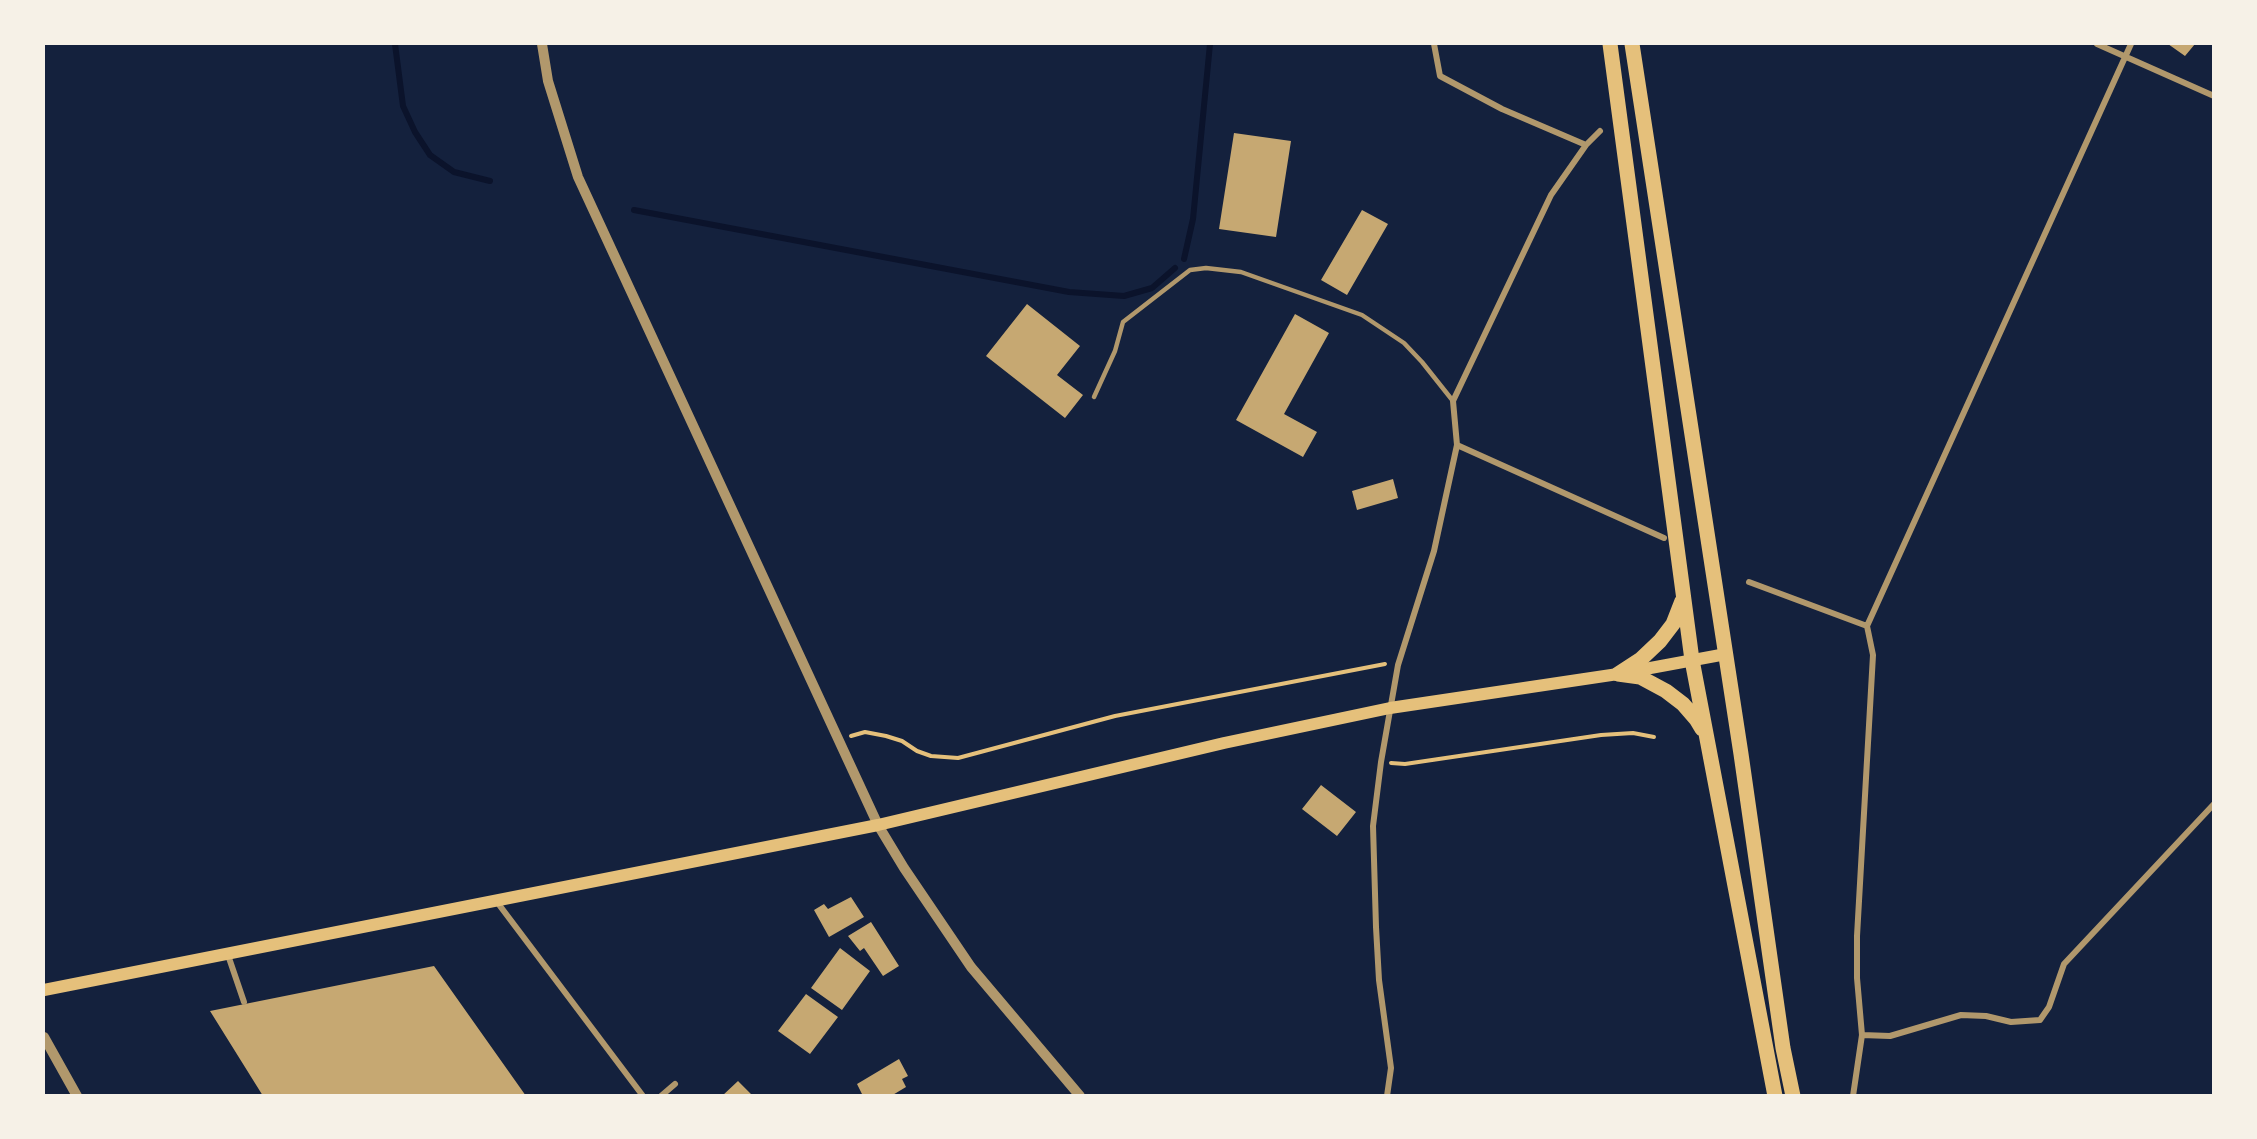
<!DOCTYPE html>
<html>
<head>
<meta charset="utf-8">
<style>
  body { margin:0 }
  #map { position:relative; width:2257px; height:1139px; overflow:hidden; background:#14213d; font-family:"PT Serif",serif }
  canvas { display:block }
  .frame { position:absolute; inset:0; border:45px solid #f6f1e7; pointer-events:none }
</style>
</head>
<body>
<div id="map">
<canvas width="2257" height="1139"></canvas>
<div class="frame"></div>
</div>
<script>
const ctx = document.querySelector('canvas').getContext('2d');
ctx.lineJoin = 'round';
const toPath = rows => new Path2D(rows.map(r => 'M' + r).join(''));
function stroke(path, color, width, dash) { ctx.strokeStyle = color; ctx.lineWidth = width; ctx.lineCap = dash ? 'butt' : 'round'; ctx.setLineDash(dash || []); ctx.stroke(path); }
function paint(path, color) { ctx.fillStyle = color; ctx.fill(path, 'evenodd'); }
const stream = toPath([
  [395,44,403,106,415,132,430,155,454,172,490,181],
  [634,210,1069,292,1124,296,1152,288,1175,268],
  [1184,259,1193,219,1210,44]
]);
const building = toPath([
  [2168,44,2195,44,2185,56],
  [1234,133,1291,141,1276,237,1219,229],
  [1362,210,1388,224,1347,295,1321,280],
  [1027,304,1080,346,1057,375,1083,395,1065,418,986,356],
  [1295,314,1329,333,1284,414,1317,432,1303,457,1236,420],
  [1393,479,1398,498,1357,510,1352,491],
  [1321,785,1356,812,1337,836,1302,809],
  [851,897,864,917,829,937,814,910,824,904,828,909],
  [871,922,899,966,883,976,864,948,860,951,848,936],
  [840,948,870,971,842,1010,811,988],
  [434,966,526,1096,263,1096,210,1011],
  [806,994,838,1017,810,1054,778,1031],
  [899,1059,908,1076,902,1079,906,1087,891,1096,863,1096,857,1084],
  [738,1081,753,1096,722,1096]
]);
const path = toPath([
  [851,736,865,732,886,736,902,741,917,751,931,756,958,758,1115,716,1385,664],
  [1391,763,1405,764,1601,735,1633,733,1654,737]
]);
const service = toPath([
  [1094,397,1115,351,1123,322,1190,270,1206,268,1241,272,1362,315,1404,343,1422,362,1453,401]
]);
const minor = toPath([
  [1434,44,1440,76,1502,109,1586,145],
  [2097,44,2214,96],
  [1457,445,1664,538],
  [1749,582,1867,626],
  [1867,626,2131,44],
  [497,902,643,1096],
  [228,955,244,1002],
  [1862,1035,1890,1036,1961,1015,1986,1016,2011,1022,2040,1020,2049,1007,2064,964,2214,804],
  [661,1096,675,1084],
  [1387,1096,1391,1068,1379,980,1376,927,1373,826,1381,762,1398,665,1434,551,1457,445,1453,401,1551,195,1586,145,1600,131],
  [1853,1096,1862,1035,1857,978,1857,936,1873,655,1867,626]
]);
const tertiary = toPath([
  [542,44,548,81,578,177,878,825,904,868,971,967,1080,1096],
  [44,1037,77,1096]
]);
const secondary = toPath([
  [44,990,878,825,1224,743,1390,708,1618,674,1726,654]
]);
const primary = toPath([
  [1610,44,1692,660,1775,1096],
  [1632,44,1741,754,1783,1048,1793,1096],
  [1618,674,1640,677,1666,691,1683,704,1696,719,1702,729],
  [1618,674,1641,659,1660,641,1673,624,1682,601]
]);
stroke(stream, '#0b132b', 6);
paint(building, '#c6a872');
stroke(path, '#e5c07b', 4);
stroke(service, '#b1986c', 4.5);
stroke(minor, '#b1986c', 6);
stroke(tertiary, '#b1986c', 10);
stroke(secondary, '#e5c07b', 12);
stroke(primary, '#e5c07b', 15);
</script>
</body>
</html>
